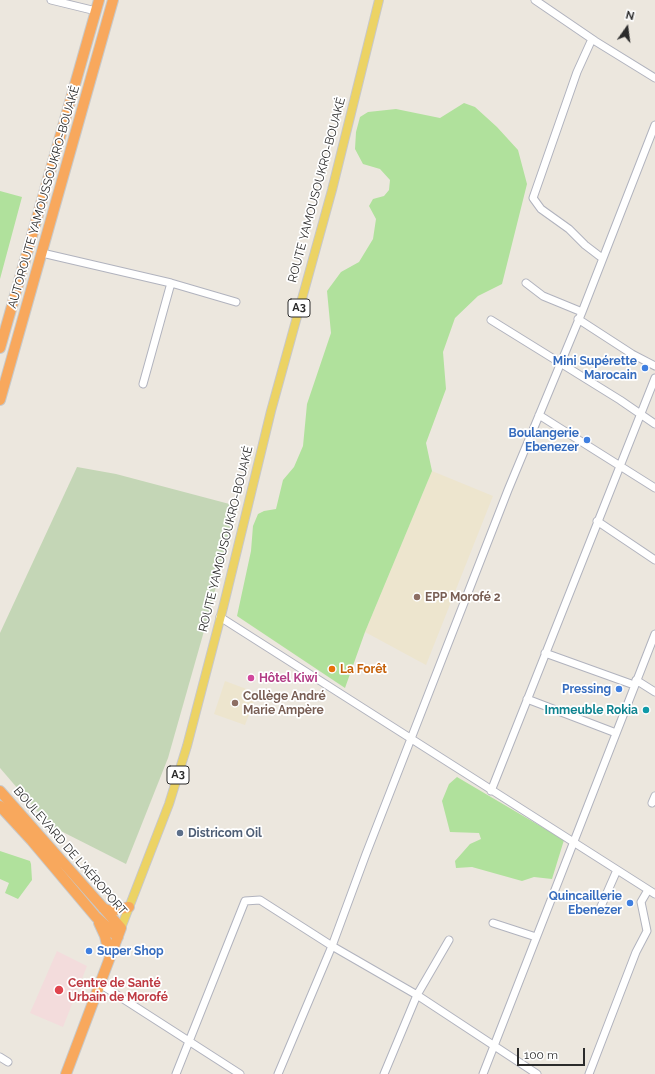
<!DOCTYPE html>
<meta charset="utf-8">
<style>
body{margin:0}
#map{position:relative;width:655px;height:1074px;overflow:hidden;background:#ece7de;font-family:Raleway,sans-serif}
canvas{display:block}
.north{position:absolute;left:607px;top:8px;width:40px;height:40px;-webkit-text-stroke:3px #fff;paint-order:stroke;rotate:14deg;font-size:11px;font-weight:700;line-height:16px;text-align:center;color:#2b2b2b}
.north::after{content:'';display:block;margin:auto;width:14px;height:18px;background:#2b2b2b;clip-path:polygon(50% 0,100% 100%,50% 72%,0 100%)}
.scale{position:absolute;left:517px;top:1048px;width:68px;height:18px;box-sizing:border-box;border:2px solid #2b2b2b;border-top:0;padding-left:5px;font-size:12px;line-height:14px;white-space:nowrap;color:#2b2b2b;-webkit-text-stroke:3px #fff;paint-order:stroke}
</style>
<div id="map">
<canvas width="655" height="1074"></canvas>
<div class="north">N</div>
<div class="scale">100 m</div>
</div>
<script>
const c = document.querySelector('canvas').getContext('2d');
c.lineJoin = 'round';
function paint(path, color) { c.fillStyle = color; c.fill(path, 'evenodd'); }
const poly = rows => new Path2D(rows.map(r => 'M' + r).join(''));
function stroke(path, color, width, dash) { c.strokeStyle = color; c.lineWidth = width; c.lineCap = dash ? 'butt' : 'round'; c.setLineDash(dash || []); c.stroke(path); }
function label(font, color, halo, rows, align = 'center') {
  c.font = font + ' Raleway,sans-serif'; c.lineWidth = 3.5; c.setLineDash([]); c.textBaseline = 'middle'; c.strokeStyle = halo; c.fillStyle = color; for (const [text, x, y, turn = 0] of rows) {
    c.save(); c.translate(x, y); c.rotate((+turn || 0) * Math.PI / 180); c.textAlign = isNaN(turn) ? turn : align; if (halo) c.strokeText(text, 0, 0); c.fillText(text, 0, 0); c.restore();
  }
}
const education = poly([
 [432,471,493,496,426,665,365,632],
 [225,681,257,693,245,725,214,714]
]);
const medical = poly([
 [57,951,87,966,63,1027,30,1013]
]);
const green = poly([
 [464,103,475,107,497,127,518,150,527,184,502,284,478,296,455,318,443,352,446,389,426,443,432,471,365,632,345,688,237,616,251,551,253,526,258,514,264,511,276,509,283,480,294,467,303,446,307,404,331,333,327,291,341,272,359,262,373,239,376,219,369,206,373,199,384,196,389,190,390,180,380,169,363,164,355,149,356,132,360,117,368,112,396,109,440,118],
 [0,191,22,197,0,279],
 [457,777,564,840,552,879,534,877,522,881,472,867,456,868,455,861,470,844,481,839,479,833,450,832,442,801,449,784],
 [0,851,30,861,31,864,32,880,18,899,5,893,9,883,0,879]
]);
const cemetery = poly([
 [77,467,116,474,237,506,208,617,168,758,126,864,49,825,0,768,0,633]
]);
const minor = poly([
 [51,0,96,11],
 [535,0,595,41,655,78],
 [592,39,577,72,533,198,541,209,569,229,585,245,602,258],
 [42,253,171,283,236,302],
 [526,283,543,296,582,312],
 [578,319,632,354,655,366],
 [491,320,620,400,655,424],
 [143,384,171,283],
 [539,415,655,488],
 [597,521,655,560],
 [220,617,655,894],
 [545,653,634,685],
 [636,680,655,692],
 [527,699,616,733],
 [491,791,655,378],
 [652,803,655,796],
 [599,911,617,870],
 [493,923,536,937],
 [100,984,240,1074],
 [0,1057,8,1062],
 [176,1074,245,901,260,900,332,946,417,995,537,1074],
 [278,1074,332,946,366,854,508,490,582,312,655,125],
 [384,1074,417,995,449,940],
 [483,1074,655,634],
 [589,1074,636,952,647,931,641,902,648,890]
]);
const major = poly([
 [121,928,169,804,187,746,223,608,271,411,332,190,379,0]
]);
const highway = poly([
 [0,348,99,0],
 [0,400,113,0],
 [0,791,121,928,66,1074],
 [0,806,32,841,96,917,118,937],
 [103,908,110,911,129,907],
 [99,923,105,936,110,957]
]);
const markers = [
 [645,368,4,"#3f7fe0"],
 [587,440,4,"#3f7fe0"],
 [417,597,4,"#8d6e63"],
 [332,669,4,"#e8710a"],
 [251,678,4,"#d1479c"],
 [619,689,4,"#3f7fe0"],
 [235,703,4,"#8d6e63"],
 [646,710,4,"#0f9aa8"],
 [180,833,4,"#5c6f8a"],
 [630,903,4,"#3f7fe0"],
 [89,951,4,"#3f7fe0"],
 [59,990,5,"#e0444e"]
];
const shields = [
 [299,308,22],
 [178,775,22]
];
const shieldNames = [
 ["A3",299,308],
 ["A3",178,775]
];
const streetNames = [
 ["ROUTE YAMOUSOUKRO-BOUAKÉ",317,190,-75],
 ["AUTOROUTE YAMOUSSOUKRO-BOUAKÉ",44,197,-74],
 ["ROUTE YAMOUSOUKRO-BOUAKÉ",226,539,-76],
 ["BOULEVARD DE L'AÉROPORT",70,851,49]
];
const shopNames = [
 ["Mini Supérette",637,361],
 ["Marocain",637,375],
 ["Boulangerie",579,433],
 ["Ebenezer",579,447],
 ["Pressing",611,689],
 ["Quincaillerie",622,896],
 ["Ebenezer",622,910],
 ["Super Shop",97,951,"left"]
];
const educationNames = [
 ["EPP Morofé 2",425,597],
 ["Collège André",243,696],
 ["Marie Ampère",243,710]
];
const foodNames = [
 ["La Forêt",340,669]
];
const hotelNames = [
 ["Hôtel Kiwi",259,678]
];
const cultureNames = [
 ["Immeuble Rokia",638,710]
];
const serviceNames = [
 ["Districom Oil",188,833]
];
const healthNames = [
 ["Centre de Santé",68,983],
 ["Urbain de Morofé",68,997]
];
paint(education, '#ede5ce');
paint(medical, '#f3dcdc');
paint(green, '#b0e19c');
paint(cemetery, '#c4d6b6');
stroke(minor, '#b1b3be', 9);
stroke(major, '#c8c8c8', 10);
stroke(highway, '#c8c8c8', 12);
stroke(minor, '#fff', 7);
stroke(major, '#ecd364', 8);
stroke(highway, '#f8a85d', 10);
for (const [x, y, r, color] of markers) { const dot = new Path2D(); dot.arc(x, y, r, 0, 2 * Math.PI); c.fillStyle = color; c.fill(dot); stroke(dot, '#fff', 1.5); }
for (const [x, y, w] of shields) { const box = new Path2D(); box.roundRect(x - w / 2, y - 9, w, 18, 3); c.fillStyle = '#fff'; c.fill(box); stroke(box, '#2b2b2b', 1); }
label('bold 11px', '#2b2b2b', null, shieldNames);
label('12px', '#2b2b2b', '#fff', streetNames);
label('bold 12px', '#366cbe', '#fff', shopNames, 'right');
label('bold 12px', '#785e54', '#fff', educationNames, 'left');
label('bold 12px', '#c56008', '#fff', foodNames, 'left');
label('bold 12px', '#b23c85', '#fff', hotelNames, 'left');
label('bold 12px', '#0d838f', '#fff', cultureNames, 'right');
label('bold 12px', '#4e5e75', '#fff', serviceNames, 'left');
label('bold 12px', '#be3a42', '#fff', healthNames, 'left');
</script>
